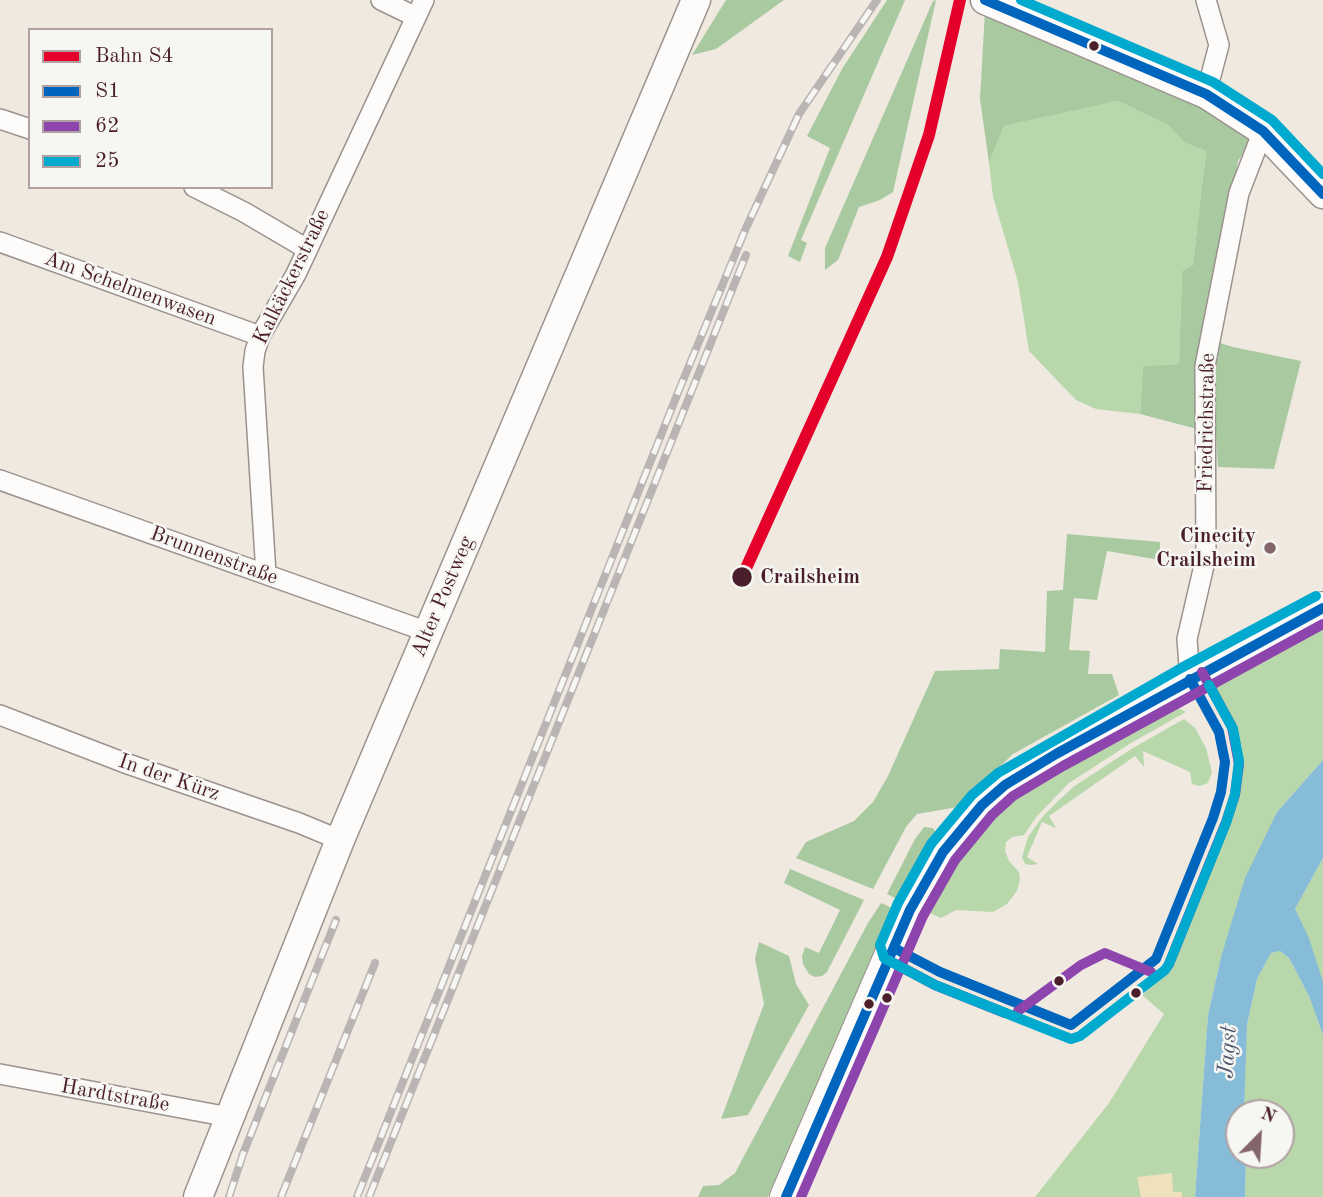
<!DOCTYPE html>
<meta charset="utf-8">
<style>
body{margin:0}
#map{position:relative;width:1323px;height:1197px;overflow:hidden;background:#efe9e0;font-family:"Old Standard TT",serif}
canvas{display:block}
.legend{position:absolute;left:28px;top:28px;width:245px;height:161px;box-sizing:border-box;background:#f6f6f2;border:2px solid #b1a0a2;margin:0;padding:9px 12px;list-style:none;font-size:21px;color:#4a1f2b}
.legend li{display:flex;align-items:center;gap:14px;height:35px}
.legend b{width:35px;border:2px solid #b1a0a2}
.north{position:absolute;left:1225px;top:1099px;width:70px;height:70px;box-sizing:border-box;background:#f6f6f2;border:2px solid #b1a0a2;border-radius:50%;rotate:24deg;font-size:19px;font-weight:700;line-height:28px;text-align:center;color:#4a1f2b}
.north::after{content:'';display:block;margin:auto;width:24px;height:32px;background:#84666a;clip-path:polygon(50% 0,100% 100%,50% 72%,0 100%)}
</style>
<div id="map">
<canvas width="1323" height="1197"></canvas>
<ul class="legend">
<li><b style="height:9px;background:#e4002b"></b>Bahn S4</li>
<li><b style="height:9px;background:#0065bd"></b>S1</li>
<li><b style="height:9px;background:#8e44ad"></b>62</li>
<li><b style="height:9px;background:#00a9ce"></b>25</li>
</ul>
<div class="north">N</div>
</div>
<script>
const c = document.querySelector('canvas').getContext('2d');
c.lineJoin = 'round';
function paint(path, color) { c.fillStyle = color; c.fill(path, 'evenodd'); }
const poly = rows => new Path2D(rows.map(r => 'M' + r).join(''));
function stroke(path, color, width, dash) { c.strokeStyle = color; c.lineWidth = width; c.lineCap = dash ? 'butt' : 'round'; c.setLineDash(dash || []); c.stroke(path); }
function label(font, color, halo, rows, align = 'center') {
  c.font = font + ' "Old Standard TT",serif'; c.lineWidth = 5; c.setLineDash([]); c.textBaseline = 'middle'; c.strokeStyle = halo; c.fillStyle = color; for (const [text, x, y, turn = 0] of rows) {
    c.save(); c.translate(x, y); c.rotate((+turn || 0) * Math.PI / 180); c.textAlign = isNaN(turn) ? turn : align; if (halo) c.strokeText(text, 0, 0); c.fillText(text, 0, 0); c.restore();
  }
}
const green = poly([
 [1118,101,1168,125,1185,143,1206,151,1193,265,1182,271,1179,364,1143,366,1140,414,1096,409,1076,400,1029,351,1018,282,993,197,989,163,1004,126],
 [1323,628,1323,760,1277,812,1221,957,1208,1015,1195,1197,1035,1197,1109,1103,1164,1014,1142,995,1161,979,1174,960,1225,827,1242,746,1214,687],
 [1175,707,1186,712,1131,743,1069,783,1037,816,1024,835,1012,837,1006,842,1005,851,1009,861,1019,872,1020,879,1017,891,1007,904,993,912,956,910,941,918,926,911,966,843,1016,794],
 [1184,719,1195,728,1206,748,1212,772,1208,783,1200,786,1192,784,1190,772,1143,751,1144,767,1135,756,1049,816,1056,828,1042,822,1027,857,1038,864,1030,865,1025,864,1022,857,1028,837,1043,816,1057,802,1073,787,1133,748],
 [1323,858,1323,982,1295,909],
 [1280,951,1289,958,1309,996,1323,1035,1323,1197,1245,1197,1246,1155,1281,1155,1281,1113,1244,1113,1243,1099,1247,1025,1257,979,1271,953]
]);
const forest = poly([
 [726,0,784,0,716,49,692,55],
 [887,0,905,0,801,240,807,243,800,262,788,256,830,148,807,136,842,69],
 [936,0,893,192,880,200,859,207,838,260,825,270,825,248,933,1],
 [985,11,1175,88,1252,139,1238,161,1204,338,1233,347,1301,361,1274,469,1218,467,1216,434,1140,414,1143,366,1179,364,1182,271,1193,265,1206,151,1185,143,1168,125,1118,101,1004,126,989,163,980,99],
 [1067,534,1160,542,1160,560,1107,551,1097,600,1074,598,1069,650,1090,651,1088,674,1112,674,1119,695,1013,754,958,807,917,814,906,827,873,889,796,858,806,842,854,821,873,802,888,776,935,671,999,669,1000,649,1045,652,1047,591,1063,590],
 [924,827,933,828,937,835,935,839,927,848,897,899,887,894,915,839],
 [790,869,864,900,827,972,822,976,815,977,809,974,803,964,802,956,805,947,819,953,840,910,784,883],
 [881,903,892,908,856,999,768,1197,698,1197,703,1186,719,1185,735,1173,868,923],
 [759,942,789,956,796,984,809,1005,748,1115,721,1119,764,1004,755,959]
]);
const sand = poly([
 [1172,1173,1173,1192,1182,1192,1182,1197,1141,1197,1137,1177]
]);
const water = poly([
 [1323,760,1323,858,1295,909,1309,938,1323,982,1323,1035,1309,996,1289,958,1280,951,1271,953,1257,979,1247,1025,1244,1113,1239,1113,1239,1155,1246,1155,1245,1197,1195,1197,1208,1015,1221,957,1245,878,1277,812]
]);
const street = poly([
 [381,0,416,17],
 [1206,0,1219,45,1206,94],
 [0,119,30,129],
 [194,187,244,212,307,249],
 [0,242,260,336],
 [0,480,428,632],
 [266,574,253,367,255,351,260,336,296,274,424,0],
 [1190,679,1187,639,1206,557,1205,366,1239,193,1263,131],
 [0,715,125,763,299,823,340,840],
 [0,1074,229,1117]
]);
const secondary = poly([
 [985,0,1206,94,1263,131,1323,194],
 [198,1197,340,840,696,0]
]);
const primary = poly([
 [786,1197,910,910,943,852,982,805,1005,785,1056,754,1323,608]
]);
const rail = poly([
 [229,1197,243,1154,336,920],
 [281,1197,375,963],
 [357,1197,679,390,746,228,799,114,877,0],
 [369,1197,746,255]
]);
const bus1 = poly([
 [985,0,1206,94,1263,131,1323,194],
 [894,948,940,972,1071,1025,1156,959,1213,818,1221,792,1225,762,1219,732,1190,679],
 [786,1197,910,910,943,852,982,805,1005,785,1056,754,1323,608]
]);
const bus2 = poly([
 [888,960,935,985,1005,1013],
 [1169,964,1226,822,1235,795,1239,764,1232,727,1202,672],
 [1018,1011,1081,965,1105,953,1151,972],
 [801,1197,923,916,955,860,992,815,1013,796,1063,766,1323,624]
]);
const bus3 = poly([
 [1021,0,1213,82,1272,120,1323,174],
 [1183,667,998,773,972,795,931,844,898,903,880,945,884,958,935,985,1071,1039,1080,1036,1165,970,1169,964,1226,823,1235,794,1239,761,1233,729,1209,685],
 [1183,667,1316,596]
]);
const rail1 = poly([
 [742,577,887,257,929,135,960,0]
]);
const markers = [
 [1094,46,6,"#4a1f2b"],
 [1270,548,7,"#84666a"],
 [742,577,11,"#4a1f2b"],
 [1059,981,6,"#4a1f2b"],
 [1136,993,6,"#4a1f2b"],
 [887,998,6,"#4a1f2b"],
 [869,1004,6,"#4a1f2b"]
];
const streetNames = [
 ["Kalkäckerstraße",292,277,-64],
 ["Am Schelmenwasen",130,289,20],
 ["Friedrichstraße",1207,423,-89],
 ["Brunnenstraße",214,556,20],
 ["Alter Postweg",443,597,-67],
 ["In der Kürz",169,778,19],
 ["Hardtstraße",115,1096,10]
];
const poiNames = [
 ["Cinecity",1256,536],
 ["Crailsheim",1256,560]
];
const stopNames = [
 ["Crailsheim",760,577]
];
const waterNames = [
 ["Jagst",1228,1052,-86]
];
paint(green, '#b8d8ab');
paint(forest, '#a9c9a1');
paint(sand, '#eee1bc');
paint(water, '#87bcd8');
stroke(street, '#9b928f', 22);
stroke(secondary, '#9b928f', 31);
stroke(primary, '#9b928f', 34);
stroke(street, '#fdfcfa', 19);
stroke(secondary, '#fdfcfa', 28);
stroke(primary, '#fdfcfa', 32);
stroke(rail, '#bab4b5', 8);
stroke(rail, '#f6f6f2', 5, [16]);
stroke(bus1, '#0065bd', 10);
stroke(bus2, '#8e44ad', 10);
stroke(bus3, '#00a9ce', 10);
stroke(rail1, '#e4002b', 12);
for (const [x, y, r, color] of markers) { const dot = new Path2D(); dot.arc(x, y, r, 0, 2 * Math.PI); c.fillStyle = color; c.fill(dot); stroke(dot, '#f6f6f2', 2.5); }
label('21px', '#4a1f2b', '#f6f6f2', streetNames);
label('bold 21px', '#4a1f2b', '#f6f6f2', poiNames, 'right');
label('bold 21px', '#4a1f2b', '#f6f6f2', stopNames, 'left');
label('italic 23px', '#50566f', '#f6f6f2', waterNames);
</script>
